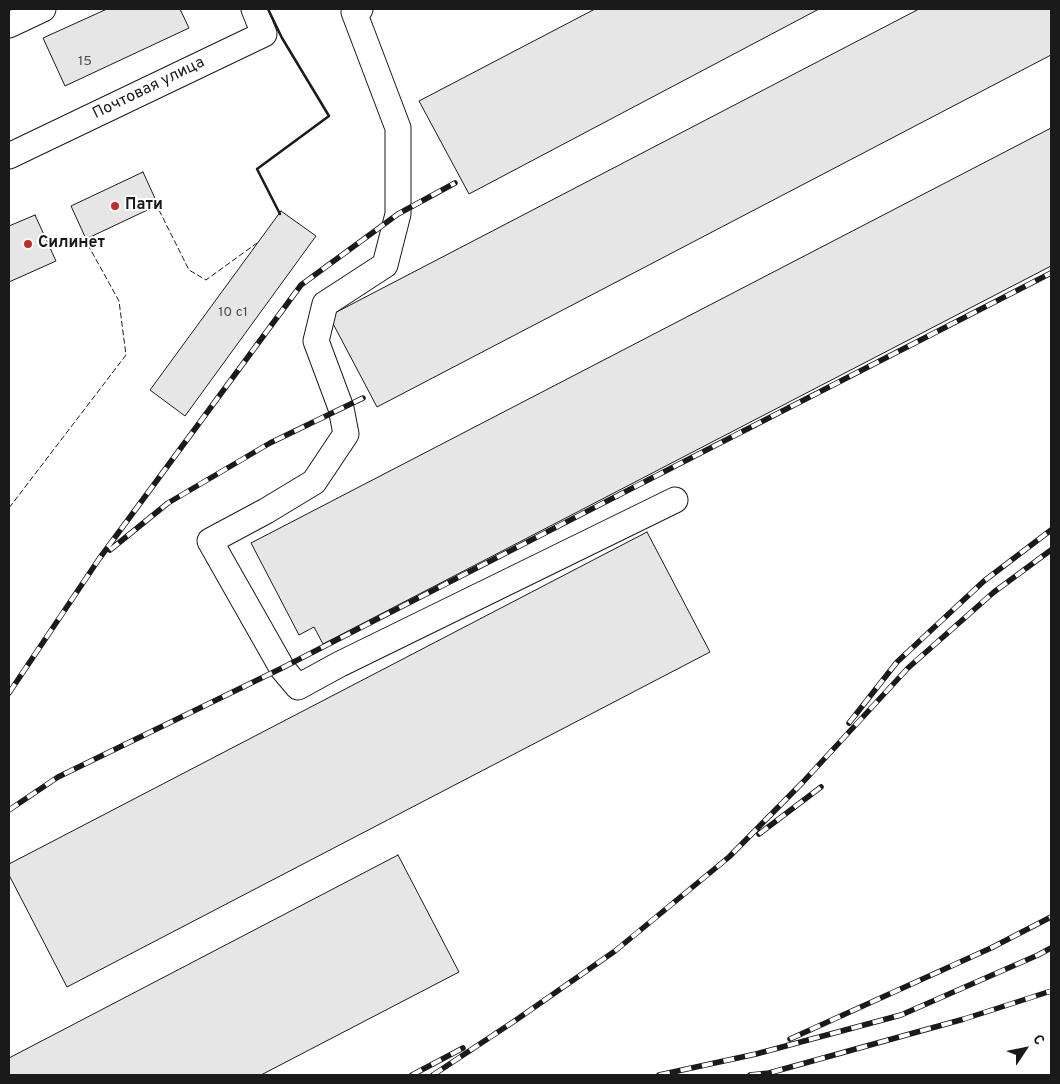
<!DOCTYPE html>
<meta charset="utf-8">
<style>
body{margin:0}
#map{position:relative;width:1060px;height:1084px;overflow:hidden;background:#fff;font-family:Overpass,sans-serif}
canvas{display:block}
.frame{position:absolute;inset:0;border:10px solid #1a1a1a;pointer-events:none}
.north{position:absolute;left:1000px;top:1024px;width:50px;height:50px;-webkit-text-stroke:4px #fff;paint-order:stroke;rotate:56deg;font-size:14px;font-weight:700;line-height:20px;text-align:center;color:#1a1a1a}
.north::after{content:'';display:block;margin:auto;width:18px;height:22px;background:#1a1a1a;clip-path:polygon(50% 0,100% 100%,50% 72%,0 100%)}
</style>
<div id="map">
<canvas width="1060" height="1084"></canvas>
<div class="frame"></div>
<div class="north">С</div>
</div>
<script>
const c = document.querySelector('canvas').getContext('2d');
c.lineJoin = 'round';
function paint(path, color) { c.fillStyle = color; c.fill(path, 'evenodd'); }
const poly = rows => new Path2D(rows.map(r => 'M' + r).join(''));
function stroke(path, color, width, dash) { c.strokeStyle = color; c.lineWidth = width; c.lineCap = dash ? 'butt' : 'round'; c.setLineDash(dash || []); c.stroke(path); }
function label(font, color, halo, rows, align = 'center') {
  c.font = font + ' Overpass,sans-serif'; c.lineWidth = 4; c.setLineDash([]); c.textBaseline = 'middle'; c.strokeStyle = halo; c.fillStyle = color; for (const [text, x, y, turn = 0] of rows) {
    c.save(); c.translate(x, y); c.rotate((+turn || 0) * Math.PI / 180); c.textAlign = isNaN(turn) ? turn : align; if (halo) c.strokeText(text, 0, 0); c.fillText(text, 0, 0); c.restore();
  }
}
const building = poly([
 [107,9,180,9,189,28,65,86,43,38,107,9],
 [595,9,819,9,469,194,419,101,595,9],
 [919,9,1051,9,1051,55,377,407,329,316,919,9],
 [1051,128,1051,266,323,644,314,627,299,635,251,543,1051,128],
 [143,172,158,205,86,239,71,206,143,172],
 [281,211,316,236,185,416,150,390,281,211],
 [35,215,56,261,9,282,9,226,35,215],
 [647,532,710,652,67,987,9,875,9,864,647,532],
 [398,855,459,972,261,1075,9,1075,9,1058,398,855]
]);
const minor = poly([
 [360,9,354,12,398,128,398,214,385,265,325,304,316,341,341,408,346,434,314,482,266,511,210,541,282,668,298,687,340,664,675,500],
 [9,25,43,9],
 [9,156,264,34,254,9]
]);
const rail = poly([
 [110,550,168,503,270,443,363,398],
 [9,693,99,559,301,285,398,214,455,183],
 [849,723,897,662,984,581,1051,530],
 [9,810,58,777,282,668,1051,273],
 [759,834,821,787],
 [790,1039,991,948,1051,917],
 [412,1075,463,1048],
 [433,1075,516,1020,615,951,729,857,803,782,908,668,994,592,1051,550],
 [659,1075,756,1054,901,1015,1038,955,1051,948],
 [750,1075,769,1073,964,1019,1051,991]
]);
const fence = poly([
 [159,210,189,270,206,280,257,243],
 [9,508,126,355,119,301,88,245]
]);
const wall = poly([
 [268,9,282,38,329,116,257,169,280,214]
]);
const markers = [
 [115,206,5,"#c62828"],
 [28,244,5,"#c62828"]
];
const numberNames = [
 ["15",85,62],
 ["10 с1",233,313]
];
const streetNames = [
 ["Почтовая улица",149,89,-26]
];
const poiNames = [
 ["Пати",125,206],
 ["Силинет",38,244]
];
paint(building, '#e6e6e6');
stroke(building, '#1a1a1a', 1);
stroke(minor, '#1a1a1a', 27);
stroke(minor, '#fff', 25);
stroke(rail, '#1a1a1a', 5.5);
stroke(rail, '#fff', 4, [11]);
stroke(fence, '#1a1a1a', 1, [6, 2.5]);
stroke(wall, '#1a1a1a', 2.5);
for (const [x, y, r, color] of markers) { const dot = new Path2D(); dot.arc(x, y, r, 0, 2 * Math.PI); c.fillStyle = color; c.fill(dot); stroke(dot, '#fff', 2); }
label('14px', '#4d4d4d', null, numberNames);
label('16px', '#1a1a1a', '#fff', streetNames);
label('bold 16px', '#1a1a1a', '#fff', poiNames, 'left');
</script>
